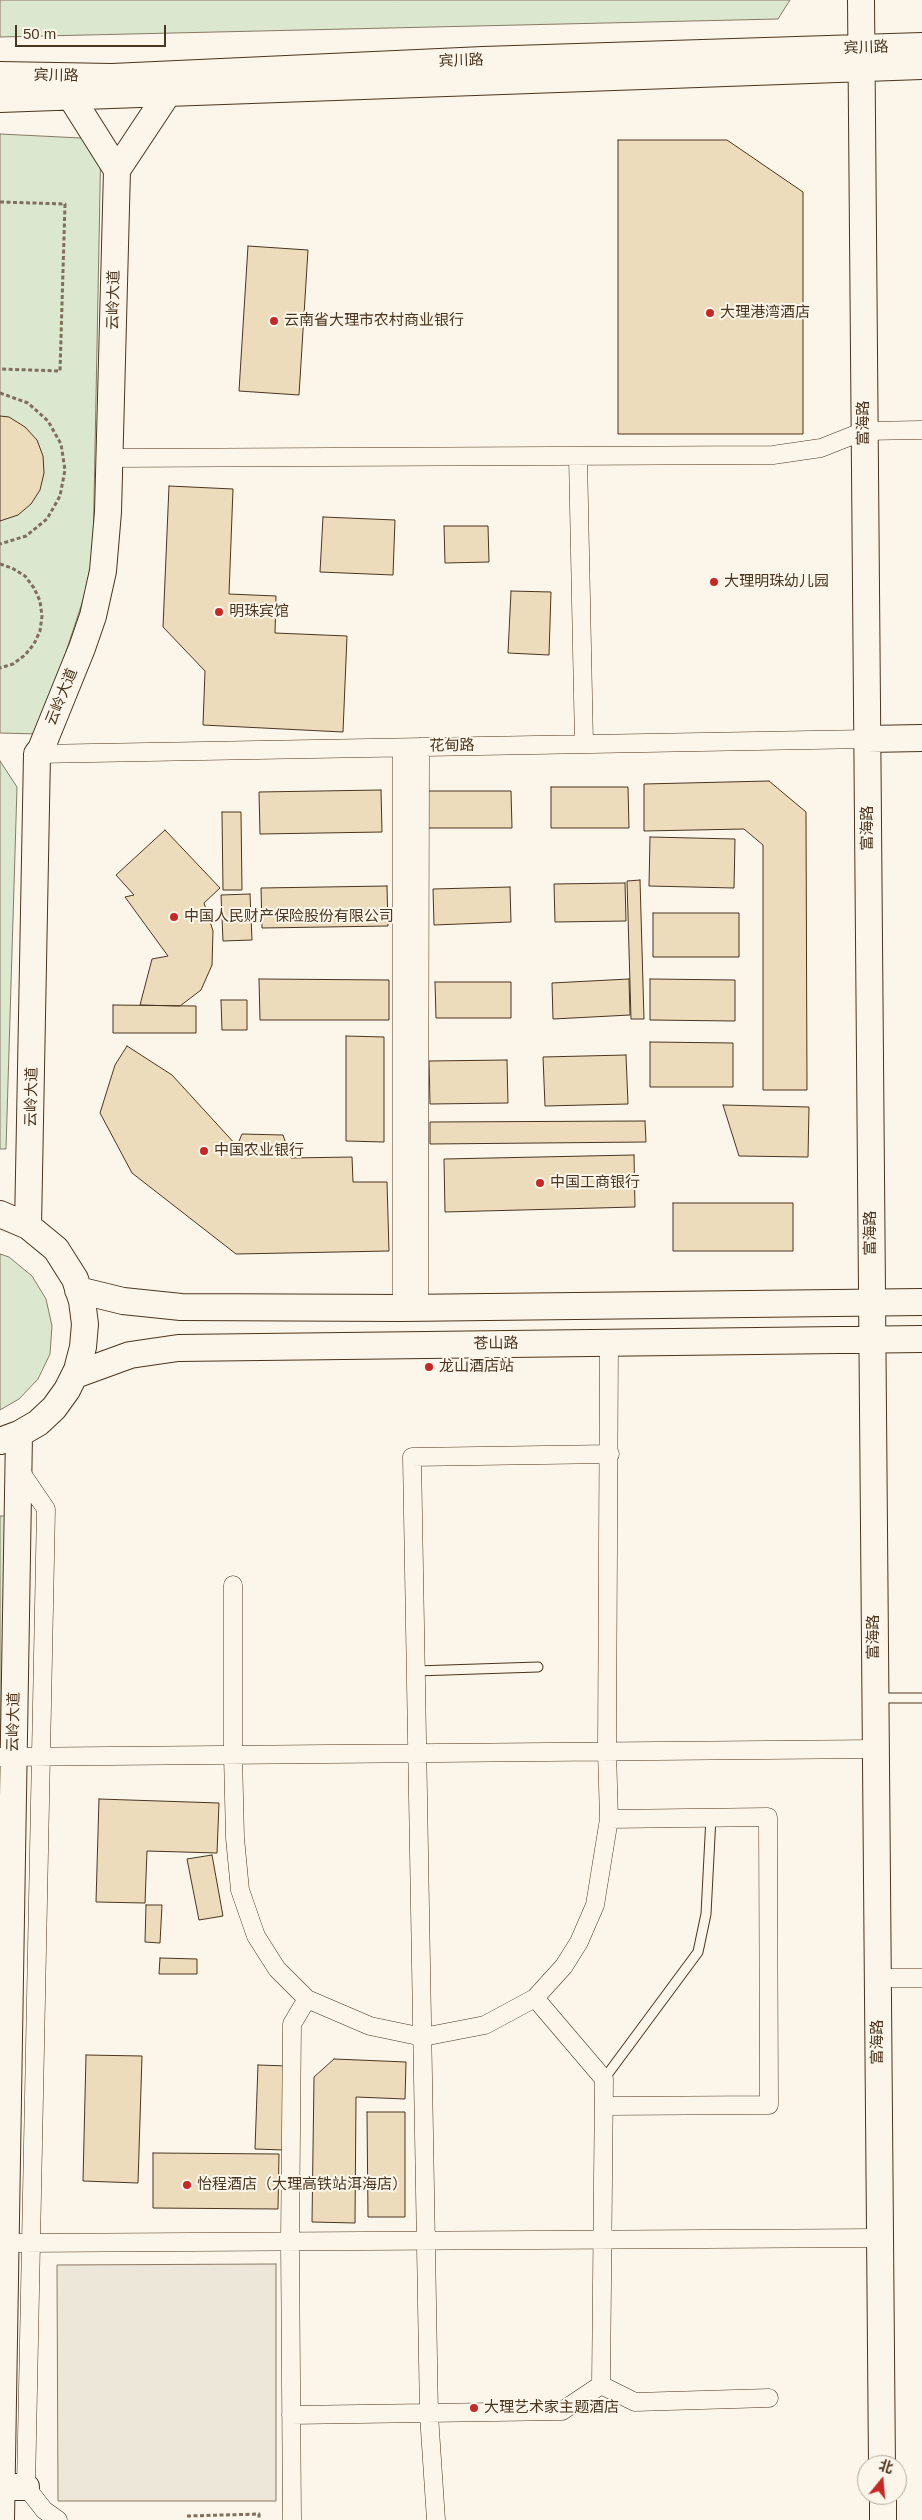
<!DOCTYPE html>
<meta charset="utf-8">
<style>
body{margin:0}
#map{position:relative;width:922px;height:2520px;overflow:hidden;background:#fbf6e9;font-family:Helvetica,"Noto Sans SC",sans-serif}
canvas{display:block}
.north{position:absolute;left:857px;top:2455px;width:50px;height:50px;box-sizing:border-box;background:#fbf6e9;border:1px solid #b4a999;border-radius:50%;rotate:17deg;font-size:14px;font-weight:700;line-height:20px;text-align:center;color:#4a3520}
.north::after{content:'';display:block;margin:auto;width:18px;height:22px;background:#c62828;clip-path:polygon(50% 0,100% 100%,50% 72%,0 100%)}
.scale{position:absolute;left:15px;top:25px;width:151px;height:22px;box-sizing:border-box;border:2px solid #4a3520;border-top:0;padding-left:6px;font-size:15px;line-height:18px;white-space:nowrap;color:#4a3520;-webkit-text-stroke:4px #fbf6e9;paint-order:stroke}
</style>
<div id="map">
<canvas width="922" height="2520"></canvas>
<div class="north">北</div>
<div class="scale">50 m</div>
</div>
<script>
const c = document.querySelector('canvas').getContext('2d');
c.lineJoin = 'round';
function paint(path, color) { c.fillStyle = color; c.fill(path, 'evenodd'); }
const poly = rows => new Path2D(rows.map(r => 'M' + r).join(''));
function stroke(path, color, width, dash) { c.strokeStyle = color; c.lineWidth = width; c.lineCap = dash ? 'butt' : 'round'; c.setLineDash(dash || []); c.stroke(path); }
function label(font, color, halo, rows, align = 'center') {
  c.font = font + ' Helvetica,"Noto Sans SC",sans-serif'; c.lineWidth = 4; c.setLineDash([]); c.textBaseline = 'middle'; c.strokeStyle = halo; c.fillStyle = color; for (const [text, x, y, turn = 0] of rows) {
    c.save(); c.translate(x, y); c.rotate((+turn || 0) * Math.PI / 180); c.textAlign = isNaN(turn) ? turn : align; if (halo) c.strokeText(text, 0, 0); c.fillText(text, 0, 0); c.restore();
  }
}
const green = poly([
 [0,0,790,0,778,19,0,37,0,0],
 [0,134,101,139,93,553,86,591,39,734,0,733,0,134],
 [0,761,17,787,6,1149,0,1149,0,761],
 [0,1254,9,1257,32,1276,46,1299,52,1326,50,1354,38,1379,19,1399,0,1410,0,1254],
 [0,1516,8,1516,3,1731,0,1731,0,1516]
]);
const parking = poly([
 [276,2264,276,2501,58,2501,57,2265,276,2264]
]);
const building = poly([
 [618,140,727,140,803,192,803,434,618,434,618,140],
 [248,246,308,250,299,395,239,391,248,246],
 [0,416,9,417,25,427,37,440,43,456,44,473,40,490,31,504,18,515,0,521,0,416],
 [169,486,233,489,229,594,276,596,275,633,347,636,343,732,203,725,205,671,163,627,169,486],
 [323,517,395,520,393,575,320,572,323,517],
 [444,526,488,526,489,562,445,563,444,526],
 [511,591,551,592,549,655,508,653,511,591],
 [769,781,806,812,807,1090,763,1090,763,845,744,829,644,831,644,784,769,781],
 [551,787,628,787,629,828,551,828,551,787],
 [381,790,382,832,260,834,259,792,381,790],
 [428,791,511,791,512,828,428,828,428,791],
 [222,812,241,812,242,890,223,890,222,812],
 [165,830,220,888,204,903,213,931,212,965,201,990,180,1006,140,1005,152,959,168,956,125,897,134,895,116,875,165,830],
 [650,837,735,839,734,888,649,886,650,837],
 [640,880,644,1019,631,1019,627,881,640,880],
 [625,883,626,921,555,922,554,884,625,883],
 [387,886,388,926,262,928,261,888,387,886],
 [510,887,511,922,434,925,433,889,510,887],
 [250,894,252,940,223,941,221,895,250,894],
 [653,913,739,913,739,957,653,957,653,913],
 [259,979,389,980,389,1020,260,1020,259,979],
 [629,979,630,1015,553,1019,552,983,629,979],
 [650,979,735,980,735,1021,650,1020,650,979],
 [435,982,511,982,511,1018,436,1018,435,982],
 [221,1000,247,1000,247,1030,222,1030,221,1000],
 [113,1005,196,1006,196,1033,113,1033,113,1005],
 [346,1036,384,1037,384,1142,346,1141,346,1036],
 [650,1042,733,1043,733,1087,650,1087,650,1042],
 [127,1046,172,1075,237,1146,242,1134,283,1135,291,1158,352,1157,353,1182,387,1182,389,1251,236,1254,132,1173,100,1113,115,1065,127,1046],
 [626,1055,628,1104,545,1106,543,1057,626,1055],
 [507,1060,508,1103,430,1104,429,1061,507,1060],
 [723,1105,809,1107,808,1157,739,1156,723,1105],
 [645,1121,646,1142,430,1144,430,1122,645,1121],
 [634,1155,635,1207,445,1212,444,1159,634,1155],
 [673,1203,793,1203,793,1251,673,1251,673,1203],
 [99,1799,219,1803,217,1853,147,1851,145,1903,96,1902,99,1799],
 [212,1855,223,1916,199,1920,187,1859,212,1855],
 [146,1905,162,1905,160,1943,145,1942,146,1905],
 [160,1958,197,1959,197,1974,159,1974,160,1958],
 [86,2055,142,2056,138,2183,83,2181,86,2055],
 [334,2059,406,2062,405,2099,356,2097,355,2223,312,2222,314,2077,334,2059],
 [258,2065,288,2066,284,2150,255,2149,258,2065],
 [367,2112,405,2112,405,2217,368,2217,367,2112],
 [153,2153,279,2154,278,2209,153,2208,153,2153]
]);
const path = poly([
 [0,202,65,204,60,371,0,369],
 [0,393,28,403,48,421,61,444,65,470,60,496,47,519,26,536,0,544],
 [0,564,12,568,25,576,34,588,40,601,42,616,40,631,34,644,25,655,13,664,0,668],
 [187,2516,259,2514,259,2520]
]);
const lane = poly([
 [416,1671,538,1667],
 [877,1698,922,1698],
 [604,2079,698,1952,706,1914,711,1817]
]);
const street = poly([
 [578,457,584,744],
 [110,458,773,455,821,448,864,431,922,430],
 [37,754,867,739],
 [419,1307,420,747],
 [402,1308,402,748],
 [18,1468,46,1509,26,2487,44,2510,58,2520],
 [233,1585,233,1755,235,1838,240,1890,256,1936,277,1969,307,1999,370,2026,423,2037,485,2025,535,1998,564,1966,579,1942,595,1905,609,1819,607,1751,609,1343],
 [0,1757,875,1749],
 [877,1978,922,1978],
 [535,1998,604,2079,601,2385],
 [604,2106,769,2105,768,1817,609,1819],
 [20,2243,879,2238],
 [601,2385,635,2402,769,2398],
 [291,2415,562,2411,601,2385],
 [292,2520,290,2241,292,2024,307,1999],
 [436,2520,429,2415,412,1457,610,1454]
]);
const secondary = poly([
 [861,0,882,2465],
 [0,75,112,77,483,60,922,46],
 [71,97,117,170],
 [0,99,922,66],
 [117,170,168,93],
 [867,739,922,738],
 [0,1214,28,1226,56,1249,75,1279,82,1301,85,1324,83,1347,77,1370,67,1390,54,1408,38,1423,19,1434,0,1441],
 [28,1226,37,754,41,749,82,648,93,616,103,571,108,512,117,170],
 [78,1290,123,1301,181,1307,402,1308,922,1302],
 [75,1375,130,1355,178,1348,922,1339],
 [0,2487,26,2487],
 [883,2495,883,2520],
 [1,2520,19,1434]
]);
const markers = [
 [710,313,5,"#c62828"],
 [274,321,5,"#c62828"],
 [714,582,5,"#c62828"],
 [219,612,5,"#c62828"],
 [174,917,5,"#c62828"],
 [204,1151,5,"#c62828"],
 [540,1183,5,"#c62828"],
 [429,1367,5,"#c62828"],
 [187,2185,5,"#c62828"],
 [474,2408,5,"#c62828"]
];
const streetNames = [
 ["宾川路",866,48,-2],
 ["宾川路",461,61,-2],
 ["宾川路",56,76,1],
 ["云岭大道",114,300,-89],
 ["富海路",864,423,-90],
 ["云岭大道",62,697,-68],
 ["花甸路",452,746,-1],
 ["富海路",868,828,-90],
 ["云岭大道",32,1097,-89],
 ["富海路",871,1233,-90],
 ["苍山路",496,1344,-1],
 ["富海路",874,1637,-90],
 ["云岭大道",14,1722,-89],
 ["富海路",878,2042,-90]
];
const poiNames = [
 ["大理港湾酒店",720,313],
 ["云南省大理市农村商业银行",284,321],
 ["大理明珠幼儿园",724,582],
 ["明珠宾馆",229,612],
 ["中国人民财产保险股份有限公司",184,917],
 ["中国农业银行",214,1151],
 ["中国工商银行",550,1183],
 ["龙山酒店站",439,1367],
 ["怡程酒店（大理高铁站洱海店）",197,2185],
 ["大理艺术家主题酒店",484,2408]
];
paint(green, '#dce7d0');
stroke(green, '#887966', 1);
paint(parking, '#ede7d9');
stroke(parking, '#887966', 1);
paint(building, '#ecdcbc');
stroke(building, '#4a3520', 1);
stroke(lane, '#4a3520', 11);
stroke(street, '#4a3520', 19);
stroke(secondary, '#4a3520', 28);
stroke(path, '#7f6f5c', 3, [4, 2.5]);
stroke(lane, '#fbf6e9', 9);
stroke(street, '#fbf6e9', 18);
stroke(secondary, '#fbf6e9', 26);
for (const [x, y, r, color] of markers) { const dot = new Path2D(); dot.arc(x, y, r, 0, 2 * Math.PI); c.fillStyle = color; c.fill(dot); stroke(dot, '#fbf6e9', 2); }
label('15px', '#4a3520', '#fbf6e9', streetNames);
label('15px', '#4a3520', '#fbf6e9', poiNames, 'left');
</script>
